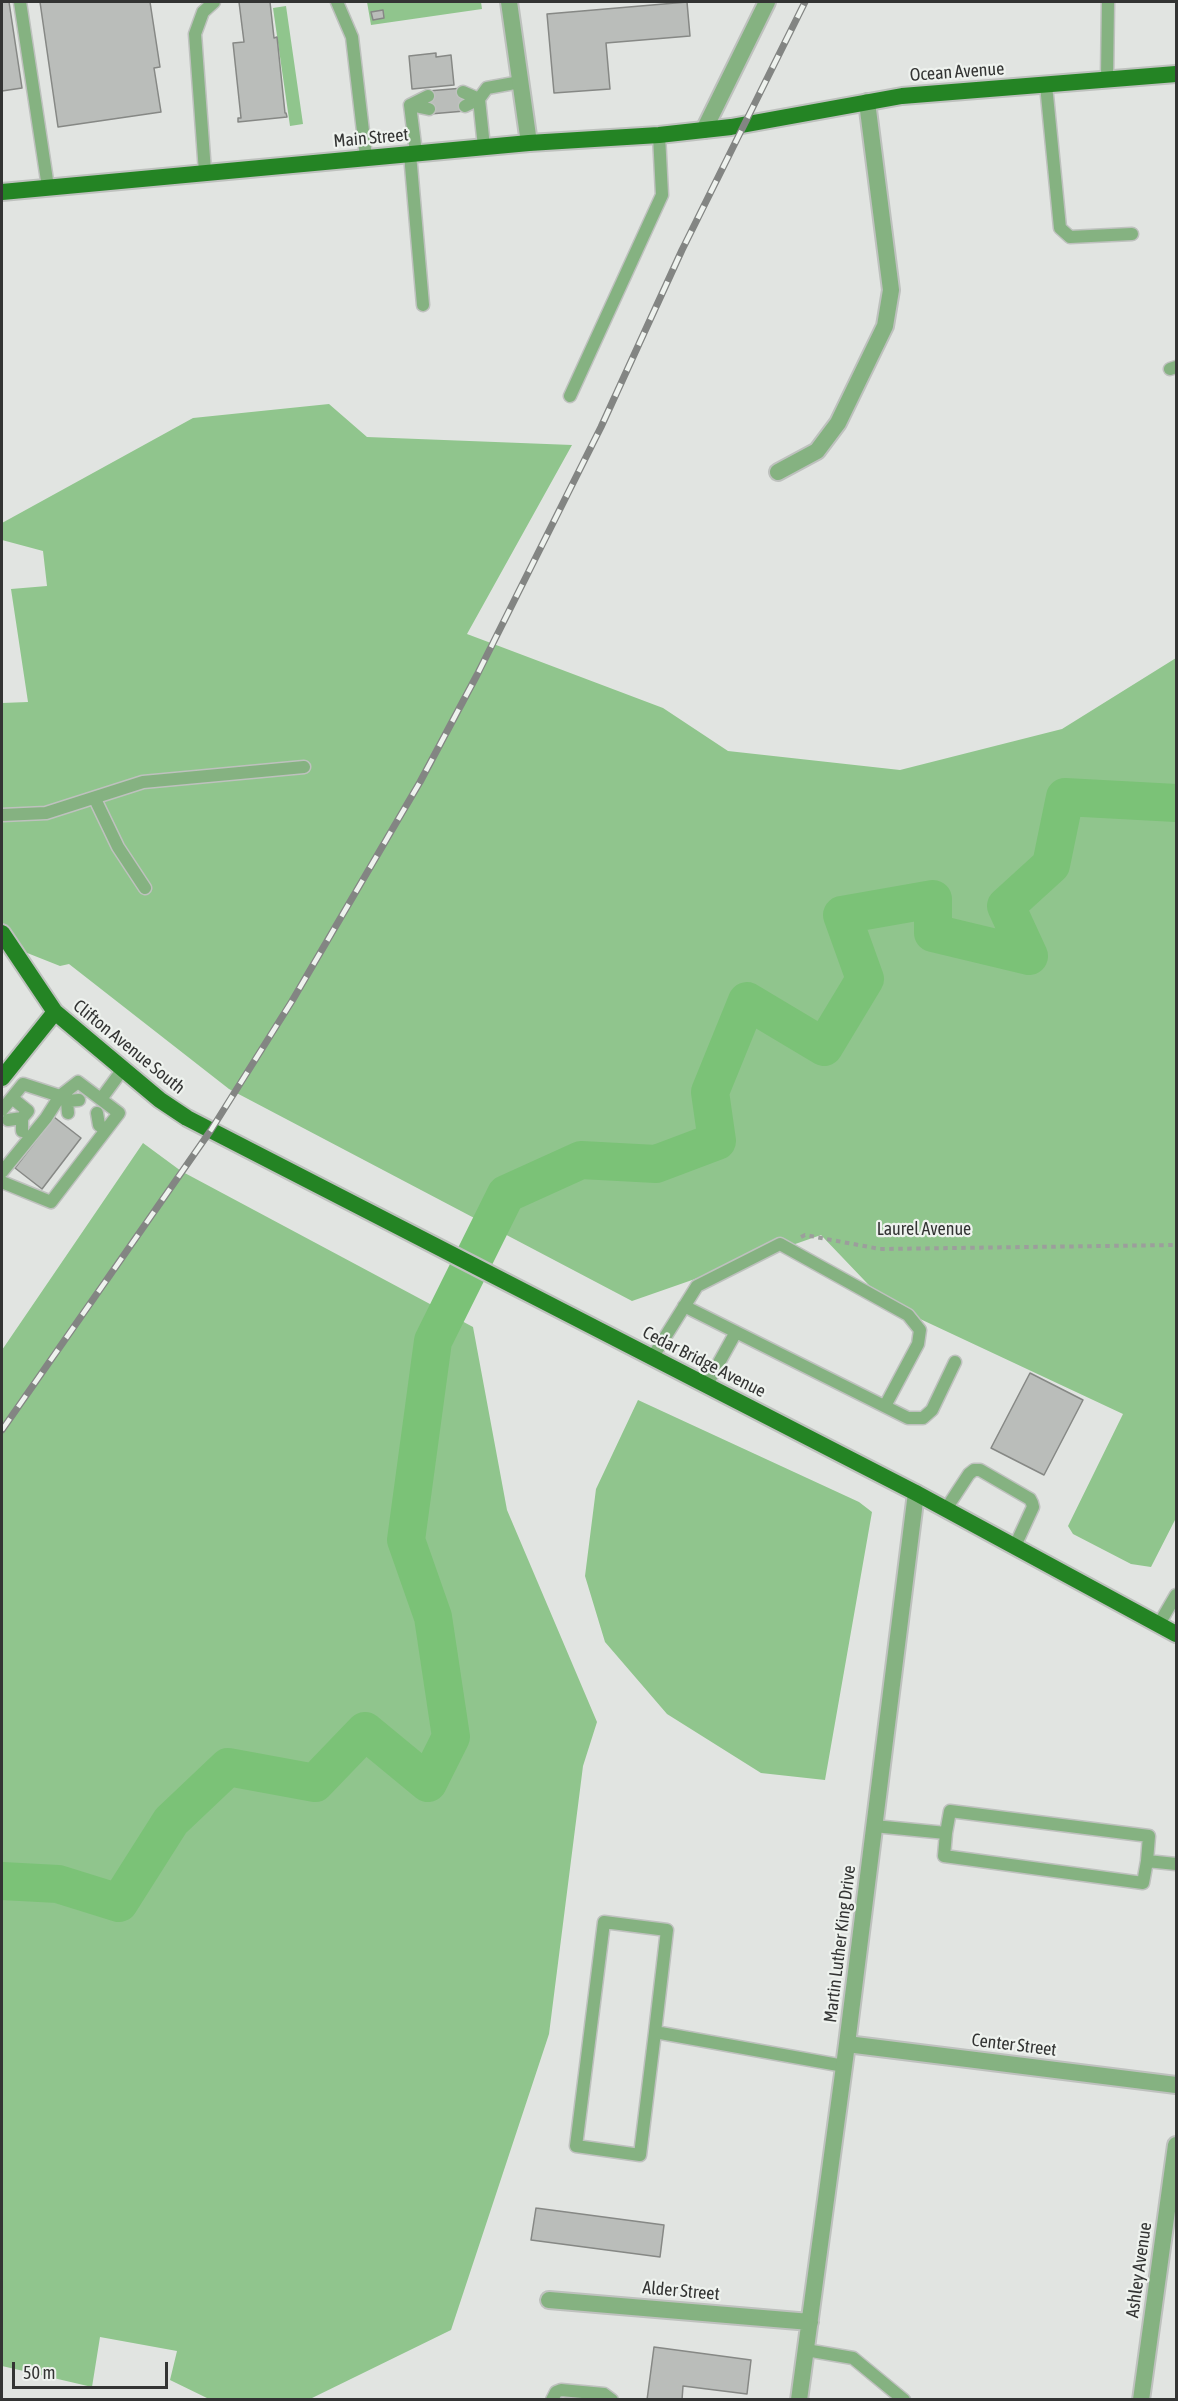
<!DOCTYPE html>
<style>
body{margin:0}
#map{position:relative;width:1178px;height:2401px;overflow:hidden;background:#e1e4e1;font-family:"Asap Condensed",sans-serif}
canvas{display:block}
.frame{position:absolute;inset:0;border:3px solid #333433;pointer-events:none}
.scale{position:absolute;left:12px;top:2362px;width:156px;height:27px;box-sizing:border-box;border:3px solid #333433;border-top:0;padding-left:8px;font-size:18px;line-height:21px;white-space:nowrap;color:#333433;-webkit-text-stroke:4px #eef2ee;paint-order:stroke}
</style>
<div id="map">
<canvas width="1178" height="2401"></canvas>
<div class="frame"></div>
<div class="scale">50 m</div>
</div>
<script>
const c = document.querySelector('canvas').getContext('2d');
c.lineJoin = 'round';
function paint(path, color) { c.fillStyle = color; c.fill(path, 'evenodd'); }
const poly = rows => new Path2D(rows.map(r => 'M' + r).join(''));
function stroke(path, color, width, dash) { c.strokeStyle = color; c.lineWidth = width; c.lineCap = dash ? 'butt' : 'round'; c.setLineDash(dash || []); c.stroke(path); }
function label(font, color, halo, rows, align = 'center') {
  c.font = font + ' "Asap Condensed",sans-serif'; c.lineWidth = 4.5; c.setLineDash([]); c.textBaseline = 'middle'; c.strokeStyle = halo; c.fillStyle = color; for (const [text, x, y, turn = 0] of rows) {
    c.save(); c.translate(x, y); c.rotate((+turn || 0) * Math.PI / 180); c.textAlign = isNaN(turn) ? turn : align; if (halo) c.strokeText(text, 0, 0); c.fillText(text, 0, 0); c.restore();
  }
}
const green = poly([
 [367,2,481,2,482,9,371,25],
 [286,6,303,124,290,126,273,8],
 [329,404,367,437,572,445,467,634,663,708,728,751,900,770,1062,729,1176,658,1176,1518,1151,1567,1131,1564,1073,1534,1068,1526,1123,1414,886,1303,821,1235,632,1301,229,1089,69,964,60,966,2,943,2,703,28,702,11,589,47,586,43,551,2,540,2,523,193,418],
 [143,1143,181,1171,473,1327,507,1510,597,1722,583,1766,549,2034,451,2330,310,2399,209,2399,170,2380,177,2351,100,2337,92,2387,2,2366,2,1350],
 [638,1400,859,1502,872,1512,825,1780,761,1773,667,1714,605,1642,585,1576,596,1489]
]);
const river = poly([
 [2,1881,58,1884,119,1903,171,1821,228,1767,315,1783,365,1731,428,1783,451,1737,433,1617,406,1540,433,1341,506,1194,581,1160,656,1164,717,1141,710,1092,747,1001,824,1047,865,979,842,915,933,899,933,933,1029,956,1006,906,1051,865,1065,797,1176,803]
]);
const building = poly([
 [2,2,9,2,22,88,2,91,2,2],
 [40,2,150,2,160,67,154,68,161,112,58,127,40,2],
 [239,2,270,2,274,38,277,37,285,113,286,113,287,117,238,122,238,118,241,118,233,43,244,42,239,2],
 [687,2,690,36,606,43,610,89,554,93,547,14,687,2],
 [383,10,384,18,373,20,371,12,383,10],
 [436,53,436,57,451,55,454,85,412,89,409,56,436,53],
 [463,88,465,111,430,114,428,91,463,88],
 [54,1117,81,1138,42,1189,15,1168,54,1117],
 [1030,1373,1083,1400,1044,1475,991,1448,1030,1373],
 [536,2208,664,2225,660,2257,531,2240,536,2208],
 [654,2347,751,2360,747,2394,683,2386,682,2400,647,2400,654,2347]
]);
const path = poly([
 [801,1237,805,1235,880,1249,1176,1245]
]);
const service = poly([
 [20,2,48,187],
 [337,2,352,37,366,157],
 [1107,79,1108,2],
 [1046,85,1060,228,1070,237,1132,234],
 [463,92,479,99,465,106],
 [428,96,410,105,429,109],
 [410,105,416,153],
 [484,147,479,99,487,88,520,82],
 [410,154,423,305],
 [205,172,195,34,203,12,214,2],
 [1170,369,1176,367],
 [570,396,662,195,659,135],
 [95,799,118,847,145,888],
 [2,815,46,813,143,782,304,767],
 [12,1098,28,1111,22,1118],
 [101,1099,123,1069],
 [2,1110,23,1084,60,1096,78,1082,119,1113,51,1202,2,1182],
 [68,1113,67,1101,79,1100],
 [97,1113,99,1125,106,1130],
 [8,1120,22,1118,22,1131],
 [2,1172,46,1118,60,1096,67,1101],
 [684,1306,908,1418,923,1418,932,1410,955,1362],
 [652,1358,697,1286,780,1244,908,1315,920,1330,918,1344,885,1406],
 [706,1386,736,1332],
 [946,1509,969,1474,974,1470,980,1470,1030,1499,1032,1503,1033,1507,1015,1546],
 [1159,1624,1176,1595],
 [874,1826,946,1833,950,1811,1149,1836,1147,1861,1176,1864],
 [946,1833,944,1856,1143,1883,1147,1861],
 [655,2032,640,2155,576,2146,604,1922,667,1930,655,2032,844,2066],
 [806,2350,853,2358,904,2400],
 [552,2400,556,2392,561,2390,604,2394,612,2400]
]);
const minor = poly([
 [509,2,529,143],
 [704,130,767,2],
 [778,472,817,451,838,423,885,326,891,290,867,102],
 [847,2044,1176,2085],
 [549,2300,810,2322],
 [799,2400,847,2044,916,1493],
 [1141,2400,1176,2145]
]);
const primary = poly([
 [2,192,529,143,659,135,731,127,902,96,1176,74],
 [2,933,55,1012,160,1100,187,1118,916,1493,1176,1634],
 [2,1078,55,1012]
]);
const rail = poly([
 [2,1430,211,1130,292,1001,420,782,477,675,601,427,682,250,805,2]
]);
const streetNames = [
 ["Ocean Avenue",957,72,-4],
 ["Main Street",371,138,-5],
 ["Clifton Avenue South",129,1047,39],
 ["Laurel Avenue",924,1229],
 ["Cedar Bridge Avenue",704,1362,27],
 ["Martin Luther King Drive",840,1944,-83],
 ["Center Street",1014,2045,7],
 ["Ashley Avenue",1139,2270,-82],
 ["Alder Street",681,2291,5]
];
paint(green, '#90c58d');
stroke(river, '#7bc277', 38);
paint(building, '#babdba');
stroke(building, '#868885', 1.5);
stroke(service, '#bec1be', 15);
stroke(minor, '#bec1be', 20);
stroke(primary, '#bec1be', 20);
stroke(path, '#9c9e9c', 4, [4.5, 4.5]);
stroke(service, '#85b281', 12);
stroke(minor, '#85b281', 16);
stroke(primary, '#248424', 16);
stroke(rail, '#838583', 7);
stroke(rail, '#eef2ee', 4.5, [14]);
label('18px', '#333433', '#eef2ee', streetNames);
</script>
